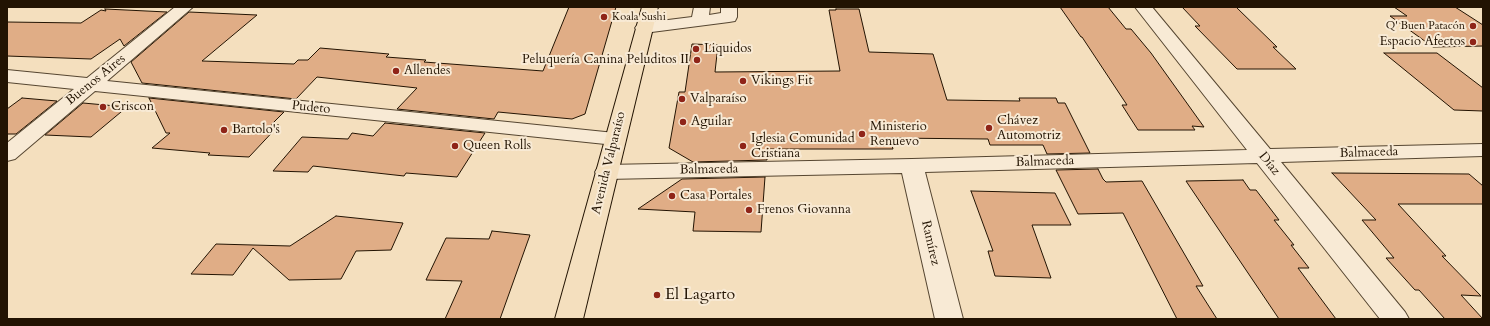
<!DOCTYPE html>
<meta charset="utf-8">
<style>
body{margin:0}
#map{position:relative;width:1490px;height:326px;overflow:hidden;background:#f4dfbe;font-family:Cardo,serif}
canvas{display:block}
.frame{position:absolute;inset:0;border:8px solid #221302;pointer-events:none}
</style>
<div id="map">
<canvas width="1490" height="326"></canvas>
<div class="frame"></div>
</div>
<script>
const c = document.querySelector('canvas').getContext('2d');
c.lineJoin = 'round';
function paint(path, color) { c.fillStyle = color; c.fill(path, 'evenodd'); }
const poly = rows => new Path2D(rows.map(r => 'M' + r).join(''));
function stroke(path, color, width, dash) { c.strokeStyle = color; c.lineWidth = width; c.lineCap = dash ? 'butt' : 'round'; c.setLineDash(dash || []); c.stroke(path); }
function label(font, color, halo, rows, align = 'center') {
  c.font = font + ' Cardo,serif'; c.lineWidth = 4; c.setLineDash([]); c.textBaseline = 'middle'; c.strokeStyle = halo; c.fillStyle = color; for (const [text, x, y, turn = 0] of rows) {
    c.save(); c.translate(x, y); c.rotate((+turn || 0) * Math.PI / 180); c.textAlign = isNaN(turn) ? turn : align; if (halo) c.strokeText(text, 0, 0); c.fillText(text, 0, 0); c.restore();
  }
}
const building = poly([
 [569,7,616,7,585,114,572,119,498,112,494,119,397,109,417,88,317,77,296,99,142,83,131,62,189,12,257,15,202,61,294,64,298,60,308,60,320,48,389,54,386,57,426,60,424,62,543,71,569,7],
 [1060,7,1108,7,1126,29,1131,29,1151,53,1204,127,1192,126,1195,130,1138,130,1122,105,1127,105,1082,37,1081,37,1060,7],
 [1182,7,1236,7,1277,47,1273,47,1296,69,1237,69,1195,26,1200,26,1182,7],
 [1394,7,1455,7,1483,25,1483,46,1433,47,1390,16,1407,16,1394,7],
 [105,9,167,12,124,46,120,39,91,59,7,56,7,22,81,23,101,10,106,11,105,9],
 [836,9,859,9,869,52,933,54,947,100,1020,101,1019,98,1056,98,1058,103,1065,103,1090,153,1047,154,1043,145,990,145,988,139,890,138,893,149,767,149,767,160,693,162,669,148,679,92,685,92,692,44,718,45,715,72,840,71,829,10,836,10,836,9],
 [1384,53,1437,53,1483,88,1483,111,1454,110,1384,53],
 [22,98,57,101,16,134,7,134,7,109,22,98],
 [149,98,284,112,271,125,279,125,249,157,208,155,210,153,152,148,170,133,166,133,149,98],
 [83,103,127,107,91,137,45,135,83,103],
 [385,123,485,133,457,177,406,173,404,176,313,166,308,172,273,171,302,137,348,139,352,133,373,136,385,123],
 [1098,169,1103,179,1106,182,1142,181,1203,286,1196,286,1217,319,1177,319,1123,213,1078,214,1056,170,1098,169],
 [1332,173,1469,174,1483,186,1483,204,1398,204,1446,256,1442,256,1481,296,1461,295,1483,319,1445,319,1419,290,1415,290,1386,258,1394,258,1362,220,1376,220,1332,173],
 [765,177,761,232,693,231,695,212,638,209,682,179,765,177],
 [1243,180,1250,190,1256,190,1279,220,1274,220,1294,245,1291,245,1309,268,1298,268,1336,319,1279,319,1186,181,1243,180],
 [971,191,1055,193,1071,225,1032,225,1051,278,995,276,988,251,993,251,971,191],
 [336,216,403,223,391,250,356,251,341,279,289,280,253,248,233,275,191,274,216,244,290,246,336,216],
 [492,231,530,235,500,319,445,319,462,281,426,280,446,238,489,239,492,231]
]);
const minor = poly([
 [175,7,193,7,107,81,615,133,622,135,626,139,622,143,615,145,95,91,15,159,7,161,7,143,74,89,7,82,7,70,87,78,175,7],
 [694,7,710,7,709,15,721,13,721,7,737,7,737,17,735,21,729,22,644,33,638,32,635,28,638,24,644,23,692,17,694,7],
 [1135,7,1152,7,1270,149,1483,144,1483,156,1281,162,1405,312,1409,319,1380,319,1257,163,925,172,963,319,935,319,902,173,606,179,598,177,595,172,598,167,606,165,912,159,1247,150,1135,7]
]);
const major = poly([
 [642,7,658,7,583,319,555,319,642,7]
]);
const markers = [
 [604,17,4,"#8f2418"],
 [1473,26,4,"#8f2418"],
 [1473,42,4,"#8f2418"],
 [696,49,4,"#8f2418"],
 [697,60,4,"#8f2418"],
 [396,71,4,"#8f2418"],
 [743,81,4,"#8f2418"],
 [682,99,4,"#8f2418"],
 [103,107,4,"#8f2418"],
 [683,122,4,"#8f2418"],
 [989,128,4,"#8f2418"],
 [224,130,4,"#8f2418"],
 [862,134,4,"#8f2418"],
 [455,146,4,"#8f2418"],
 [743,146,4,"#8f2418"],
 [672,196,4,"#8f2418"],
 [749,210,4,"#8f2418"],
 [657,295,4,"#8f2418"]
];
const farPoinames = [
 ["Koala Sushi",612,17],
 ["Q' Buen Patacón",1465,26,"right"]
];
const poiNames = [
 ["Espacio Afectos",1465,42,"right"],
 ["Liquidos",704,49],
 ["Peluquería Canina Peluditos II",689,60,"right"],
 ["Allendes",404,71],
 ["Vikings Fit",751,81],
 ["Valparaíso",690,99],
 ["Criscon",111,107],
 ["Chávez",997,121],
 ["Automotriz",997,136],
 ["Aguilar",691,122],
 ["Ministerio",870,127],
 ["Renuevo",870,142],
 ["Bartolo's",232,130],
 ["Iglesia Comunidad",751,139],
 ["Cristiana",751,154],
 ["Queen Rolls",463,146],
 ["Casa Portales",680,196],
 ["Frenos Giovanna",757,210]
];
const streetNames = [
 ["Buenos Aires",96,80,-39],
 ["Pudeto",311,108,6],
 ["Balmaceda",1369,153,-2],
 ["Balmaceda",1045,162,-2],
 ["Avenida Valparaíso",609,163,-76],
 ["Díaz",1269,164,51],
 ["Balmaceda",709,170,-1],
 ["Ramírez",930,243,77]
];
const nearPoinames = [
 ["El Lagarto",665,295]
];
paint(building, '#e0ad86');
stroke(building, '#221302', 1);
stroke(minor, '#564631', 2);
stroke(major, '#221302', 2);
paint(minor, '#f8ead5');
paint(major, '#f4dfbe');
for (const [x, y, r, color] of markers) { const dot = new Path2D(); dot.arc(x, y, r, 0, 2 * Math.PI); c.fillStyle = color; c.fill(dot); stroke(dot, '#f8ead5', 1.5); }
label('11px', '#221302', '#f8ead5', farPoinames, 'left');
label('13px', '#221302', '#f8ead5', poiNames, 'left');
label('13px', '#221302', '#f8ead5', streetNames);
label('16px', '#221302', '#f8ead5', nearPoinames, 'left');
</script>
